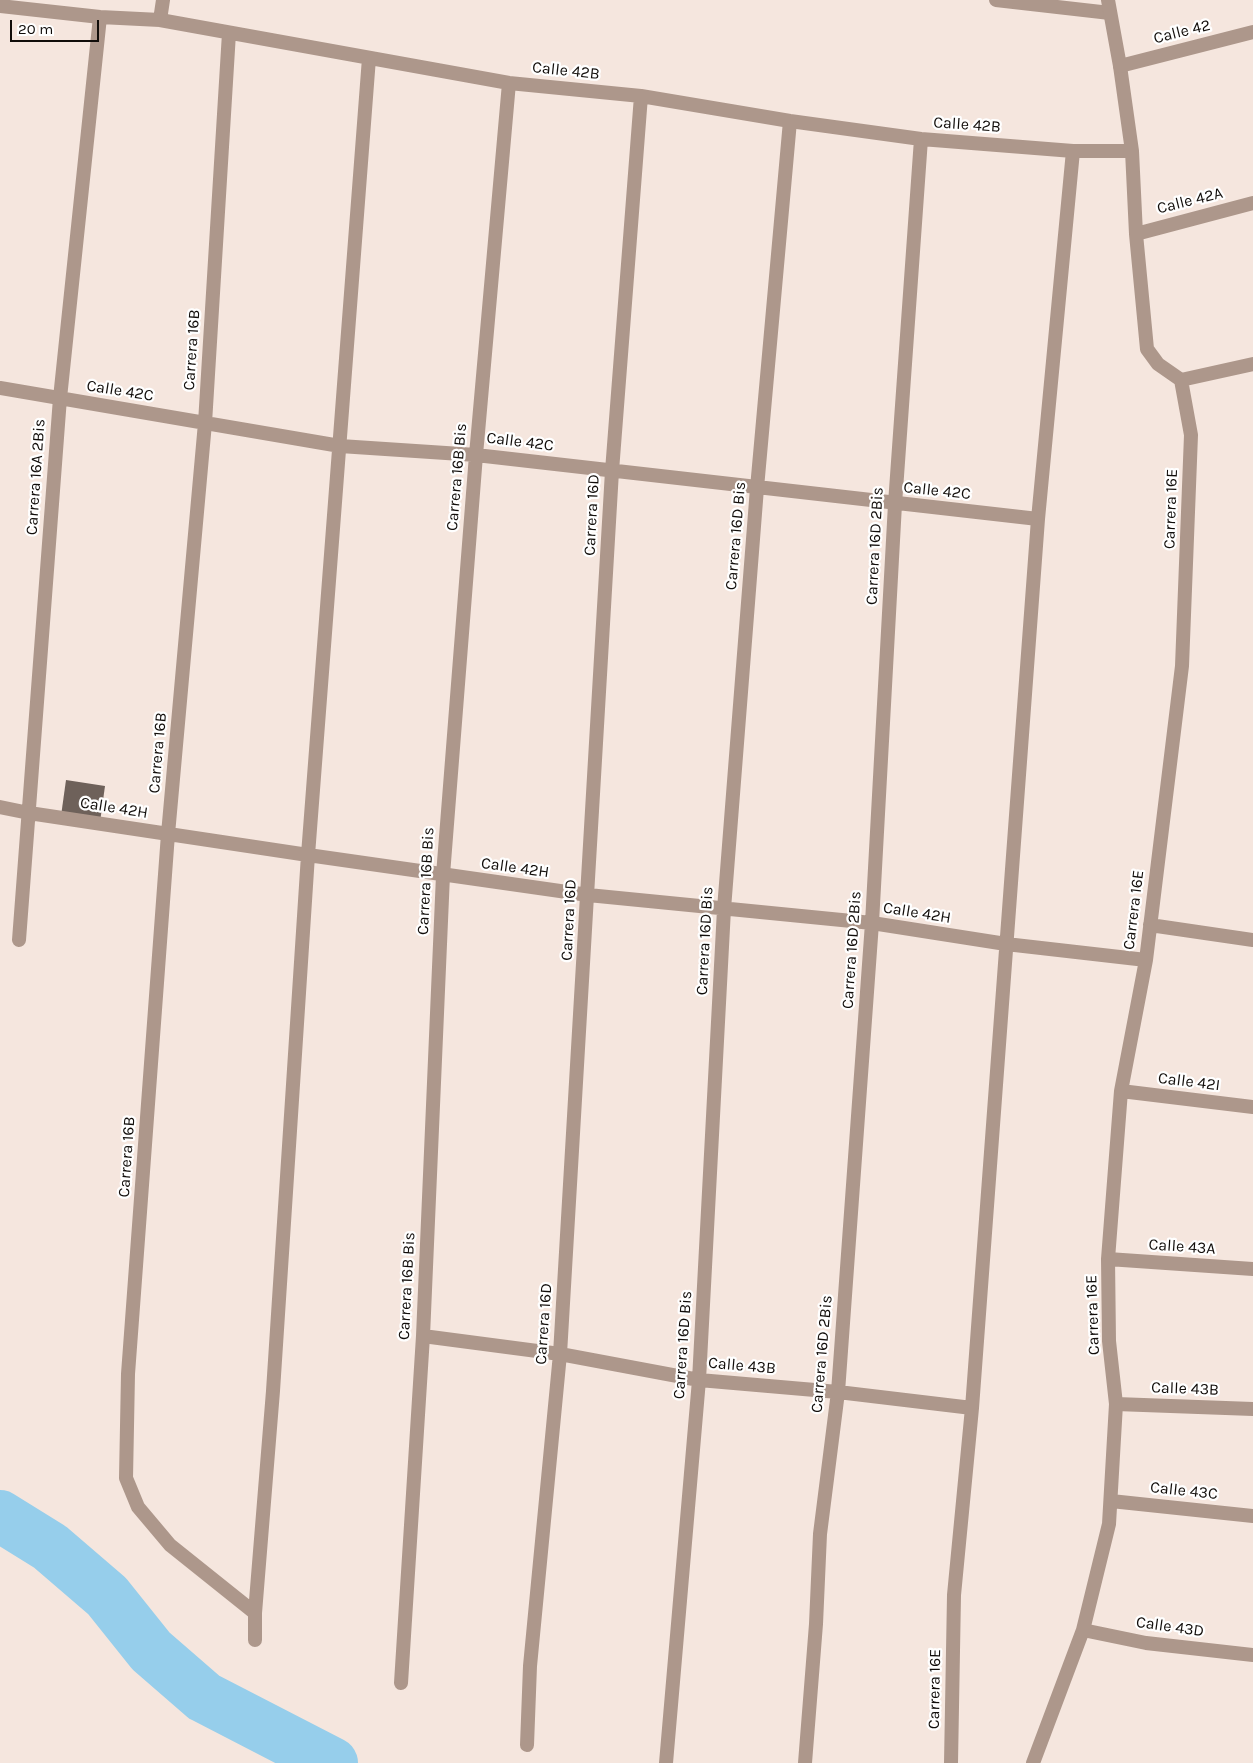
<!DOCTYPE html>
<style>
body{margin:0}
#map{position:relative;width:1253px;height:1763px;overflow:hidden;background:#f5e6de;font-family:Karla,sans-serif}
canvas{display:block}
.scale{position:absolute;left:10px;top:20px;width:89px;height:22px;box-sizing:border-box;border:2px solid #110d0a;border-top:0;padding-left:6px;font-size:15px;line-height:18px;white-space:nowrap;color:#110d0a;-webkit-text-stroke:4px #fff;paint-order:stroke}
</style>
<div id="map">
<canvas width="1253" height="1763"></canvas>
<div class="scale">20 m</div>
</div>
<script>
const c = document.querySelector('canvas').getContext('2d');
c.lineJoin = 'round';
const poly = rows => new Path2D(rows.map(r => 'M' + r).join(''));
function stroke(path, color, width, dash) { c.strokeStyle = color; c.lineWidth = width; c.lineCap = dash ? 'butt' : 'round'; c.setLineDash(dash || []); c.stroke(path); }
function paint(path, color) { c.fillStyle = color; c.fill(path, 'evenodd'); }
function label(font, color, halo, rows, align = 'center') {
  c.font = font + ' Karla,sans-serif'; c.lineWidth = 4.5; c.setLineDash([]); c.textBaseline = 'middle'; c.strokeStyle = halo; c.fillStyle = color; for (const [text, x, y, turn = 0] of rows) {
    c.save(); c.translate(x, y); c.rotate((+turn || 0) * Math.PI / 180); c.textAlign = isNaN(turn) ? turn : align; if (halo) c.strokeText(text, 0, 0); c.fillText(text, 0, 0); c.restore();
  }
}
const river = poly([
 [0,1516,50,1547,107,1596,151,1651,204,1697,332,1763]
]);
const building = poly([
 [66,780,105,786,100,822,61,816]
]);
const minor = poly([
 [996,0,1110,13],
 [0,6,100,17,160,20,509,83,641,96,790,121,921,139,1073,151,1132,151],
 [160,20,163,0],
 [229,33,205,423,168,834,128,1374,126,1478,138,1507,170,1545,255,1613],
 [1136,234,1253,203],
 [1181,380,1253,364],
 [0,388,340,446,476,455,1038,519],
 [0,807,29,813,308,855,588,895,872,923,1006,944,1146,960],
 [1150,925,1253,940],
 [19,940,60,398,100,17],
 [1121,1091,1253,1107],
 [1108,1259,1253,1269],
 [423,1336,560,1354,699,1380,838,1392,972,1408],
 [1116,1404,1253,1409],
 [1111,1501,1253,1516],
 [1083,1630,1146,1643,1253,1655],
 [255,1640,255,1613,273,1391,308,855,369,58],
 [401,1683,423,1336,443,875,476,455,509,83],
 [527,1745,530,1666,560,1354,612,471,641,96],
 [666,1763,699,1380,724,909,757,488,790,121],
 [805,1763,816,1624,820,1534,838,1392,872,923,895,504,921,139],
 [951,1763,954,1595,972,1408,1038,519,1073,151],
 [1033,1763,1083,1630,1109,1524,1116,1404,1109,1341,1108,1259,1121,1091,1146,960,1182,666,1191,435,1181,380,1158,364,1147,349,1136,234,1132,151,1120,66]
]);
const tertiary = poly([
 [1108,0,1120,66,1253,32]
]);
const streetNames = [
 ["Calle 42",1182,32,-14],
 ["Calle 42B",566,71,6],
 ["Calle 42B",967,125,4],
 ["Calle 42A",1190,201,-14],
 ["Carrera 16B",192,350,-86],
 ["Calle 42C",120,391,9],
 ["Calle 42C",520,442,7],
 ["Carrera 16A 2Bis",36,477,-86],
 ["Carrera 16B Bis",457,477,-85],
 ["Calle 42C",937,491,6],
 ["Carrera 16E",1171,509,-88],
 ["Carrera 16D",592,515,-87],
 ["Carrera 16D Bis",736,536,-85],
 ["Carrera 16D 2Bis",875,546,-87],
 ["Carrera 16B",158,753,-85],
 ["Calle 42H",114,808,9],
 ["Calle 42H",515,868,8],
 ["Carrera 16B Bis",426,881,-87],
 ["Carrera 16E",1134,910,-83],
 ["Calle 42H",917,913,9],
 ["Carrera 16D",569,920,-87],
 ["Carrera 16D Bis",705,941,-87],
 ["Carrera 16D 2Bis",852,950,-86],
 ["Calle 42I",1189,1082,7],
 ["Carrera 16B",127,1157,-86],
 ["Calle 43A",1182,1247,4],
 ["Carrera 16B Bis",407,1286,-87],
 ["Carrera 16E",1093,1315,-92],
 ["Carrera 16D",544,1324,-86],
 ["Carrera 16D Bis",683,1345,-86],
 ["Carrera 16D 2Bis",822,1354,-85],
 ["Calle 43B",742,1366,5],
 ["Calle 43B",1185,1389,2],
 ["Calle 43C",1184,1491,6],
 ["Calle 43D",1170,1627,8],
 ["Carrera 16E",935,1689,-89]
];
stroke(river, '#96ceeb', 52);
paint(building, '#6e615a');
stroke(minor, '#ad978b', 14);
stroke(tertiary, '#ad978b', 14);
label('16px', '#110d0a', '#fff', streetNames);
</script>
